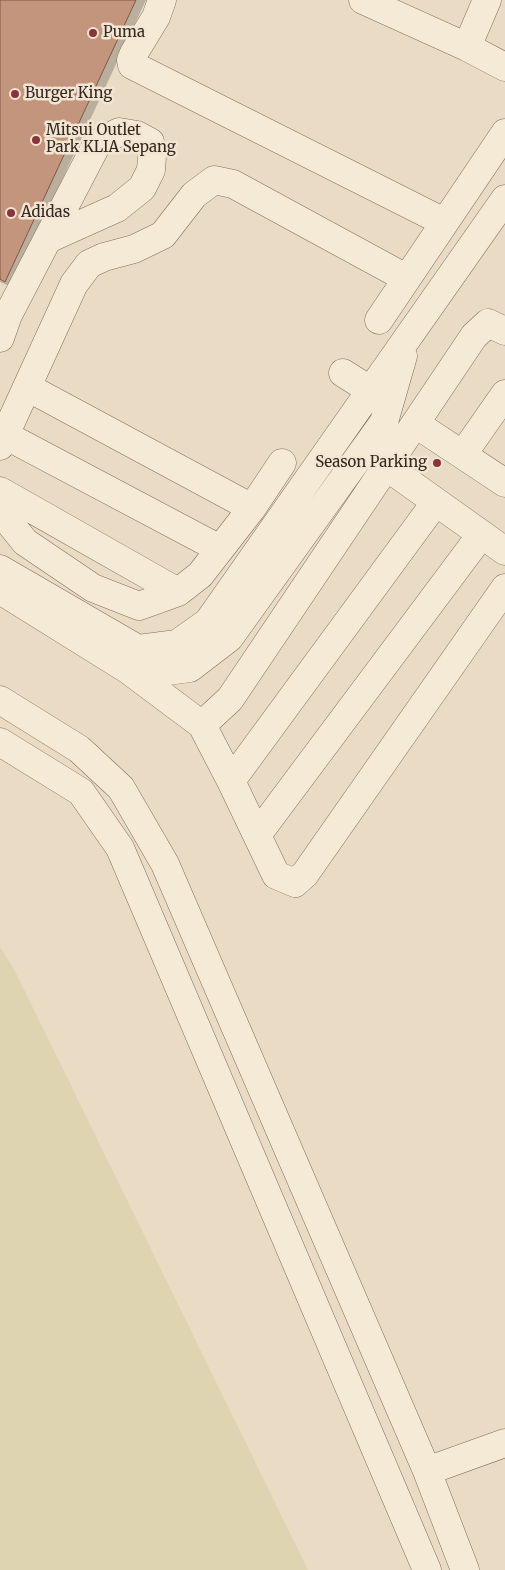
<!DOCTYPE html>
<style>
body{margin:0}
canvas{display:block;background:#e9dbc4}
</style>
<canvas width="505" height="1570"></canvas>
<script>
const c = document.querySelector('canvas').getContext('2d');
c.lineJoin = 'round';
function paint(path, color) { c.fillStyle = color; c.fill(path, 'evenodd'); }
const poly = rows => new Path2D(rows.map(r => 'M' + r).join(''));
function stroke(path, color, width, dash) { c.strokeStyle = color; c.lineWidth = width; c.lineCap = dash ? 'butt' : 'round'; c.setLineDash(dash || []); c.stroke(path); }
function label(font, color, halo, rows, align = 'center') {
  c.font = font + ' Merriweather,serif'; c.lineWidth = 5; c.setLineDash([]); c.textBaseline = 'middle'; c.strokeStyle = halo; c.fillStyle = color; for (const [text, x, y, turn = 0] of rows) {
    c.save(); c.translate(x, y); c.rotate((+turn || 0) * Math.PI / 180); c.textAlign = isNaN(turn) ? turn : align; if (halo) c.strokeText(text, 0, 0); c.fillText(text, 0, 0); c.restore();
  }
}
const farmland = poly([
 [0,947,14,969,308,1570,0,1570]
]);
const shadow = poly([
 [0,0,146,0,12,287,0,282]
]);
const building = poly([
 [0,0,136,0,5,282,0,279,0,0]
]);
const minor = poly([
 [162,0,156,17,134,53,131,60,132,65,444,222],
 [363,0,467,47,505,67],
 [467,47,487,0],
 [379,320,505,133],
 [0,338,8,315,97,144,119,132,137,135,150,142,152,156,151,170,142,188,117,208,48,239],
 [343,373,370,390],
 [27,387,252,508],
 [416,424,505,483],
 [3,434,220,549],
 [0,446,74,284,89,264,104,257,134,249,163,235,194,195,214,180,233,184,406,278],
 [463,454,505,394],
 [387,467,505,551],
 [0,491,178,592],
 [0,511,25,542,93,588,139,606,178,592,200,575,252,508,282,463],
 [0,569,138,649,177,644,208,622,505,199],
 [0,590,127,669,160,672,190,668,229,638,384,422,403,356],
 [127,669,202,725,231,781,276,875,295,883,305,874,505,588],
 [0,700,79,749,121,788,165,864,427,1471,465,1570],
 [202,725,230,699,474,336,488,323,505,331],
 [0,742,81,792,120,848,427,1570],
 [231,781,435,503],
 [257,835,481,535],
 [427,1471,505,1443]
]);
const markers = [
 [93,33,5,"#8b323a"],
 [15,94,5,"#8b323a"],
 [36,140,5,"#8b323a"],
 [11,213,5,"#8b323a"],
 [437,463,5,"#8b323a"]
];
const poiNames = [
 ["Puma",103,33],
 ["Burger King",25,94],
 ["Mitsui Outlet",46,131],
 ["Park KLIA Sepang",46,148],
 ["Adidas",21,213],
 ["Season Parking",427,463,"right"]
];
paint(farmland, '#ded4b2');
paint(shadow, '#0003');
paint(building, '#c4957d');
stroke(building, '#7f5744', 1);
stroke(minor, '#826e5c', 29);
stroke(minor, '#f5ead6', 28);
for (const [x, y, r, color] of markers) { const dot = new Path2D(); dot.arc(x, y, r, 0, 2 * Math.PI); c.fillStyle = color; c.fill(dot); stroke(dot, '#f2e6d3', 2); }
label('15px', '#34271f', '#f2e6d3', poiNames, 'left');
</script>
